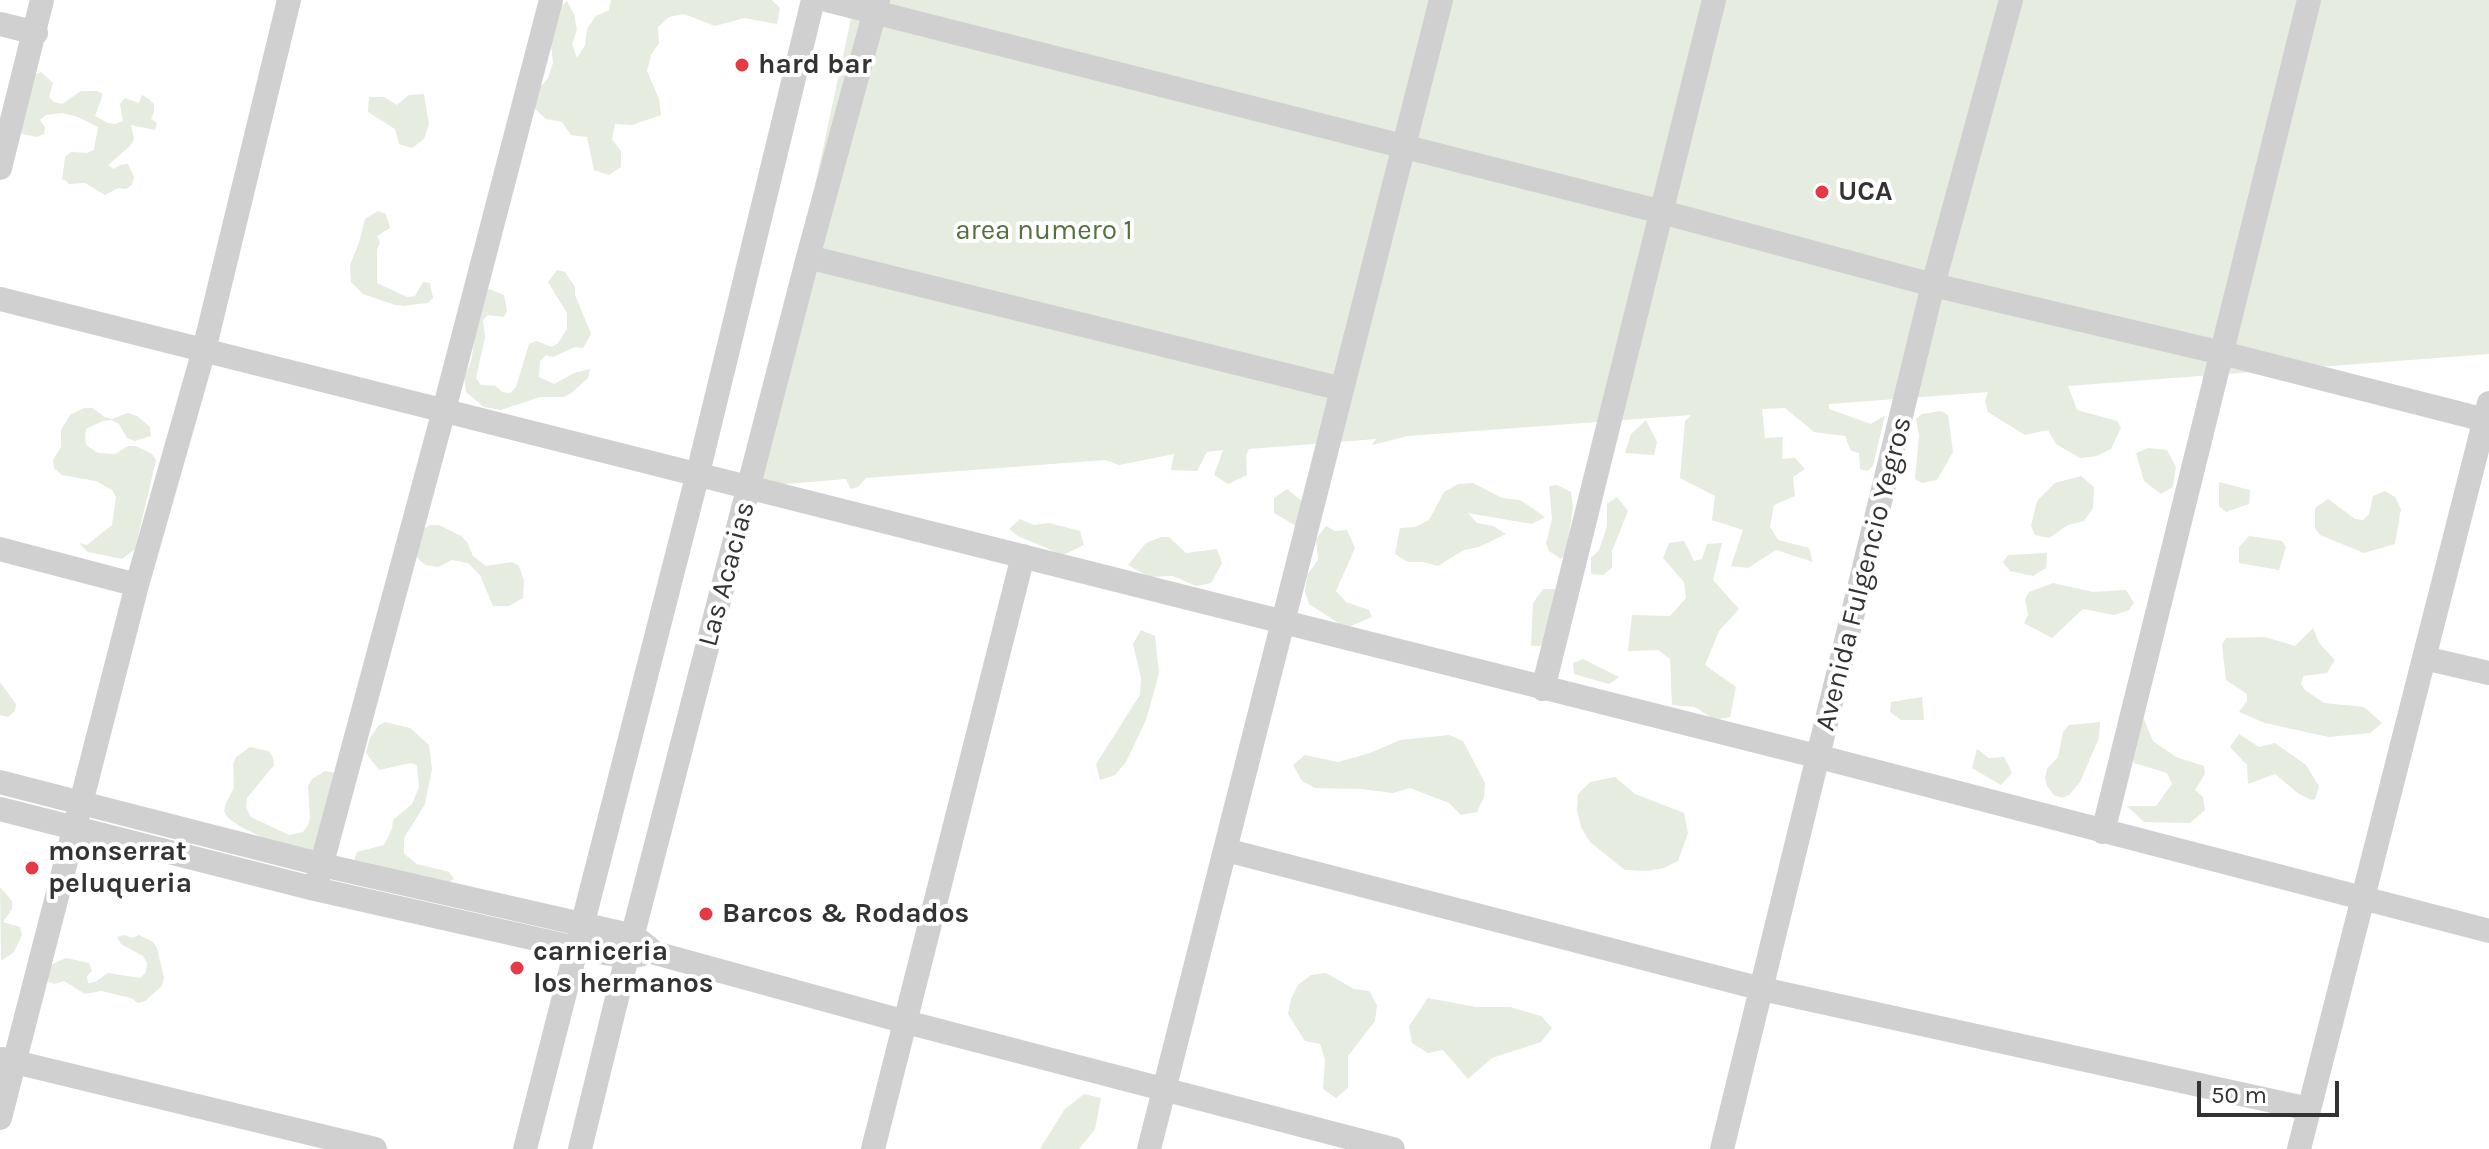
<!DOCTYPE html>
<style>
body{margin:0}
#map{position:relative;width:2489px;height:1149px;overflow:hidden;background:#fff;font-family:Karla,sans-serif}
canvas{display:block}
.scale{position:absolute;left:2197px;top:1081px;width:142px;height:36px;box-sizing:border-box;border:4px solid #333;border-top:0;padding-left:10px;font-size:24px;line-height:28px;white-space:nowrap;color:#333;-webkit-text-stroke:6px #fff;paint-order:stroke}
</style>
<div id="map">
<canvas width="2489" height="1149"></canvas>
<div class="scale">50 m</div>
</div>
<script>
const c = document.querySelector('canvas').getContext('2d');
c.lineJoin = 'round';
function paint(path, color) { c.fillStyle = color; c.fill(path, 'evenodd'); }
const poly = rows => new Path2D(rows.map(r => 'M' + r).join(''));
function stroke(path, color, width, dash) { c.strokeStyle = color; c.lineWidth = width; c.lineCap = dash ? 'butt' : 'round'; c.setLineDash(dash || []); c.stroke(path); }
function label(font, color, halo, rows, align = 'center') {
  c.font = font + ' Karla,sans-serif'; c.lineWidth = 8; c.setLineDash([]); c.textBaseline = 'middle'; c.strokeStyle = halo; c.fillStyle = color; for (const [text, x, y, turn = 0] of rows) {
    c.save(); c.translate(x, y); c.rotate((+turn || 0) * Math.PI / 180); c.textAlign = isNaN(turn) ? turn : align; if (halo) c.strokeText(text, 0, 0); c.fillText(text, 0, 0); c.restore();
  }
}
const green = poly([
 [611,0,772,0,780,8,777,24,744,18,715,26,684,14,669,17,658,27,659,43,651,55,647,71,659,99,661,115,632,125,615,124,612,139,621,151,621,167,609,175,594,170,587,137,571,135,562,122,546,119,534,108,537,91,548,78,553,63,549,28,554,13,567,1,574,14,577,30,572,44,577,58,585,45,587,29,596,16,609,10],
 [855,0,2489,0,2489,354,2068,386,2077,410,2117,421,2121,428,2111,449,2097,456,2080,458,2056,444,2048,430,2025,435,1988,412,1985,401,1988,392,1829,404,1829,409,1871,424,1885,415,1873,466,1867,471,1860,469,1859,453,1851,451,1845,436,1814,432,1785,408,1762,409,1765,438,1783,437,1782,459,1795,458,1805,469,1793,477,1795,496,1774,505,1770,527,1778,540,1809,548,1813,562,1776,550,1748,568,1731,566,1743,530,1712,520,1715,496,1680,478,1685,421,1691,415,1408,436,1372,445,1376,439,1249,449,1246,455,1247,475,1228,484,1214,475,1223,450,1207,452,1197,471,1171,470,1174,454,1119,465,1105,460,866,478,858,487,851,489,846,479,750,487],
 [41,72,53,83,49,97,54,102,62,104,81,91,97,91,103,94,95,116,108,123,115,124,123,121,120,104,125,98,139,103,142,95,149,99,154,104,154,112,151,119,157,123,155,130,131,125,134,139,130,146,108,165,114,169,120,165,128,164,134,177,132,185,126,189,118,188,105,195,85,183,69,184,64,179,62,181,65,157,71,152,87,153,94,150,98,127,78,117,62,113,46,115,40,120,45,127,44,134,37,137,15,132,34,75],
 [424,94,429,124,424,139,412,148,399,144,395,129,368,112,369,97,384,97,397,105,409,95],
 [378,211,386,214,390,228,377,236,380,242,377,250,377,283,407,297,415,296,423,282,430,283,433,298,427,303,403,306,395,305,363,294,351,282,350,265,359,243,365,219],
 [557,270,565,272,575,287,575,295,591,334,583,348,575,347,553,357,546,355,540,361,539,377,554,384,574,373,590,369,588,378,570,394,563,397,540,397,501,410,484,407,466,392,464,377,471,362,482,292,489,289,504,295,507,311,504,317,488,315,483,320,485,337,476,378,481,385,496,386,502,392,510,393,516,387,529,344,536,341,552,347,558,343,567,329,567,313,548,282],
 [84,408,92,408,105,417,112,419,128,413,137,416,150,427,151,436,135,441,127,438,119,424,111,420,103,421,86,429,85,437,86,445,98,453,115,454,128,446,136,446,152,454,156,460,135,549,122,559,88,552,79,543,87,545,112,525,116,497,112,490,96,481,62,475,54,468,53,460,61,447,61,430,70,415],
 [1941,411,1948,415,1953,452,1937,480,1922,483,1915,479,1919,436,1916,419,1922,414],
 [1646,420,1657,442,1654,455,1625,453,1631,434],
 [2148,448,2167,450,2176,467,2173,487,2161,494,2144,481,2136,453],
 [2081,476,2094,487,2093,508,2084,521,2068,525,2049,538,2035,535,2031,526,2037,501,2055,483],
 [2219,482,2250,490,2249,504,2226,512,2219,506],
 [1473,483,1502,498,1520,500,1545,517,1532,524,1468,513,1477,523,1493,526,1506,534,1479,547,1464,550,1438,566,1423,562,1408,562,1395,554,1400,528,1415,527,1429,520,1444,492,1458,484],
 [1557,485,1571,492,1573,508,1566,554,1561,559,1549,551,1546,543,1552,519,1549,486],
 [1287,489,1308,506,1296,526,1274,513,1274,498],
 [2385,491,2395,497,2401,509,2395,544,2364,553,2320,535,2315,528,2315,508,2328,499,2355,519,2363,520,2369,514,2373,496],
 [1617,497,1628,511,1612,551,1612,568,1603,575,1591,574,1591,558,1599,550,1607,526,1607,504],
 [1020,519,1034,525,1049,523,1080,531,1084,545,1063,555,1018,536,1009,529],
 [430,525,439,525,461,536,467,542,473,556,486,566,512,562,519,566,524,581,523,598,509,606,493,606,480,575,468,563,452,560,438,567,426,565,419,560,415,553,423,529],
 [1326,526,1335,531,1347,530,1355,548,1336,591,1346,602,1369,610,1372,617,1346,628,1309,604,1305,592,1307,575,1318,560,1316,539],
 [2249,536,2282,541,2286,547,2279,570,2239,563,2239,547],
 [1161,537,1169,537,1186,553,1217,549,1222,563,1211,583,1196,586,1173,576,1149,577,1128,565,1146,543],
 [1684,541,1694,561,1702,559,1707,544,1722,543,1713,580,1739,609,1719,631,1705,665,1736,687,1730,717,1715,720,1695,707,1672,705,1670,659,1658,650,1628,651,1632,615,1670,616,1686,598,1684,582,1663,558,1669,543],
 [2047,553,2046,568,2033,576,2010,571,2003,562,2008,555],
 [2053,583,2093,592,2126,590,2134,603,2129,610,2114,615,2083,609,2052,638,2024,623,2028,615,2025,599,2029,592],
 [1543,589,1558,589,1549,634,1540,646,1531,646,1533,603],
 [2313,628,2319,643,2335,660,2327,673,2303,676,2301,684,2305,690,2324,703,2364,707,2382,723,2370,733,2329,737,2265,723,2239,712,2247,701,2247,694,2226,680,2222,645,2226,638,2265,637,2295,646],
 [1141,630,1155,636,1159,673,1155,688,1146,720,1126,762,1115,775,1100,780,1096,764,1140,695,1141,678,1133,644],
 [1583,659,1619,677,1609,684,1574,674,1573,663],
 [0,682,16,704,15,711,8,717,0,715],
 [1922,697,1924,720,1901,720,1890,712,1891,702],
 [2140,710,2153,741,2176,757,2204,766,2205,774,2195,790,2203,797,2205,810,2190,823,2144,822,2127,806,2156,806,2172,784,2167,773,2134,763,2126,740],
 [385,722,410,728,429,745,432,769,425,804,404,838,404,854,417,864,449,872,454,879,448,883,354,860,357,852,384,845,392,829,393,820,412,804,419,787,417,765,410,763,379,770,366,753,370,738,379,725],
 [2100,722,2099,738,2080,782,2069,795,2062,798,2054,795,2047,786,2045,778,2047,769,2058,757,2063,732,2069,725],
 [2239,734,2259,747,2275,743,2306,765,2319,786,2315,799,2311,800,2299,794,2275,774,2248,784,2247,765,2230,747],
 [1449,735,1463,741,1485,783,1484,797,1477,812,1461,815,1449,803,1410,788,1393,793,1362,789,1315,788,1302,781,1293,765,1305,755,1338,762,1370,753,1400,740],
 [250,747,268,751,273,757,274,765,247,798,246,807,251,817,289,835,303,832,308,825,310,818,308,786,312,779,325,771,335,773,315,851,299,855,241,827,228,818,224,811,226,803,234,788,233,764,236,757],
 [1977,749,1989,758,2004,757,2012,773,2001,785,1972,768],
 [1615,777,1635,794,1684,813,1688,833,1678,861,1664,868,1647,871,1625,870,1590,842,1581,827,1577,810,1578,794,1590,782],
 [0,887,12,901,12,909,3,922,20,927,22,935,14,952,1,961],
 [125,935,132,938,139,935,153,942,157,948,164,978,162,986,145,1001,138,1003,131,998,101,991,85,994,64,981,54,984,47,981,51,965,66,958,89,963,92,971,87,976,88,983,95,982,108,973,140,978,146,972,147,963,143,956,121,944,117,937],
 [1326,973,1354,989,1369,991,1377,1005,1375,1021,1348,1056,1348,1088,1336,1098,1323,1089,1325,1059,1320,1044,1305,1041,1288,1014,1291,999,1298,985,1311,975],
 [1428,998,1476,1007,1510,1007,1541,1016,1552,1028,1541,1042,1492,1058,1468,1079,1443,1050,1428,1053,1412,1043,1409,1026],
 [1084,1094,1101,1098,1095,1129,1079,1149,1040,1149,1064,1110]
]);
const minor = poly([
 [827,0,1662,212,1933,285,2222,353,2489,421],
 [0,24,36,33],
 [0,168,42,0],
 [808,257,1342,389],
 [0,299,1820,757,2489,931],
 [0,549,137,585],
 [2424,658,2489,673],
 [1543,689,1714,0],
 [0,782,331,867,634,936,655,953,906,1022,1393,1149],
 [0,809,315,889,576,948,627,957,640,955],
 [2103,832,2309,0],
 [1226,850,1762,989,2309,1109],
 [315,889,444,410,551,0],
 [2,1059,375,1149],
 [0,1118,137,585,204,350,289,0],
 [525,1149,698,473,813,0],
 [580,1149,627,957,808,257,878,0],
 [873,1149,1023,556],
 [1149,1149,1441,0],
 [1722,1149,1933,285,2011,0],
 [2299,1149,2489,403]
]);
const markers = [
 [742,65,8,"#e63946"],
 [1822,192,8,"#e63946"],
 [32,868,8,"#e63946"],
 [706,914,8,"#e63946"],
 [517,968,8,"#e63946"]
];
const poiNames = [
 ["hard bar",758,65],
 ["UCA",1838,192],
 ["monserrat",48,852],
 ["peluqueria",48,884],
 ["Barcos & Rodados",722,914],
 ["carniceria",533,952],
 ["los hermanos",533,984]
];
const parkNames = [
 ["area numero 1",1044,231]
];
const streetNames = [
 ["Las Acacias",727,574,-75],
 ["Avenida Fulgencio Yegros",1864,574,-76]
];
paint(green, '#e6ecdf');
stroke(minor, '#d0d0d0', 24);
for (const [x, y, r, color] of markers) { const dot = new Path2D(); dot.arc(x, y, r, 0, 2 * Math.PI); c.fillStyle = color; c.fill(dot); stroke(dot, '#fff', 3); }
label('bold 28px', '#333', '#fff', poiNames, 'left');
label('28px', '#56703f', '#fff', parkNames);
label('28px', '#333', '#fff', streetNames);
</script>
